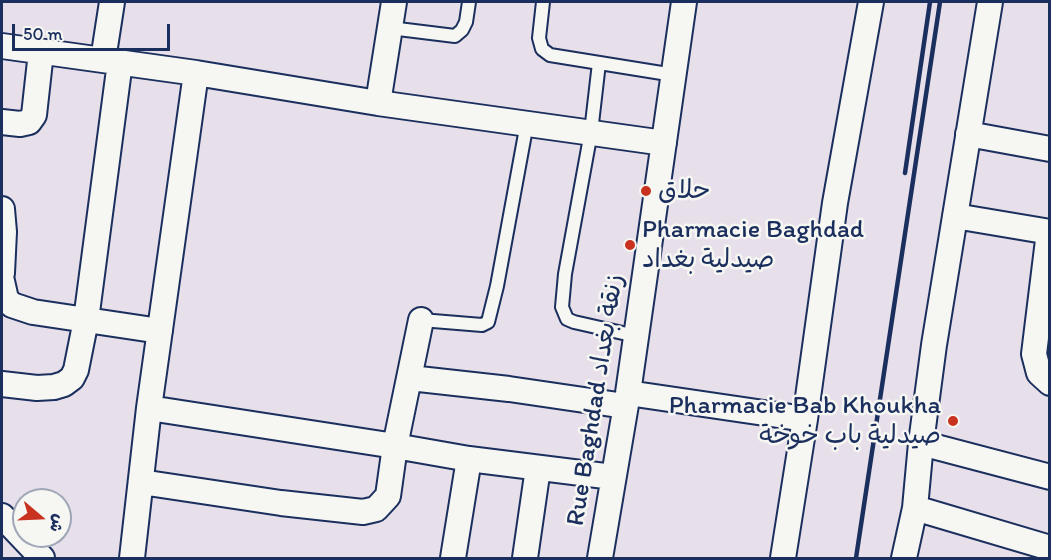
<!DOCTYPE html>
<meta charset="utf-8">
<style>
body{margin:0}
#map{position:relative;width:1051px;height:560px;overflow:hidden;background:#e7dfe9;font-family:Itim,"Playpen Sans Arabic",sans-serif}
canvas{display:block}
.frame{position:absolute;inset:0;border:3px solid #1b2f5e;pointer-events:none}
.north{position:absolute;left:12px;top:488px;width:60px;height:60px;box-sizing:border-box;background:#f6f6f2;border:2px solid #9ea6b7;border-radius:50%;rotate:109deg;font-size:16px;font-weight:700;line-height:24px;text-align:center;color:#1b2f5e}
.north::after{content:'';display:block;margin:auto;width:21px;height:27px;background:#c8321e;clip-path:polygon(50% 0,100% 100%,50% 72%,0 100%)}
.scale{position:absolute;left:12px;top:24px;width:158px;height:27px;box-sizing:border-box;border:3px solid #1b2f5e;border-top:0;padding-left:8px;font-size:18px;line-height:21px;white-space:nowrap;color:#1b2f5e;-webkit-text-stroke:4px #f6f6f2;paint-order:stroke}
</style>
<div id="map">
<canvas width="1051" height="560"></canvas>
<div class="frame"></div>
<div class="north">ش</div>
<div class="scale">50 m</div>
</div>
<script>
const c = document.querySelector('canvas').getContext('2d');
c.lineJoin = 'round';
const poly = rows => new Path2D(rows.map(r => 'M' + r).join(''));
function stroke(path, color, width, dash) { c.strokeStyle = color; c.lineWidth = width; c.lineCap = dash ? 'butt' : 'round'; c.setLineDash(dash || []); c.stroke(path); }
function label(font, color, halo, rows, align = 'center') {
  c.font = font + ' Itim,"Playpen Sans Arabic",sans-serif'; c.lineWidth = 5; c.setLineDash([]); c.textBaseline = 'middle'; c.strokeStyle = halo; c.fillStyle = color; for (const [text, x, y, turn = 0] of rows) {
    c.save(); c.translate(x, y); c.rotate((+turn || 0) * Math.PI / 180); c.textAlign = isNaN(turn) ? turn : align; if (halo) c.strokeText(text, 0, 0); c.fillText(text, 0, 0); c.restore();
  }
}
const service = poly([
 [543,2,539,38,542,49,550,55,674,75],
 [390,28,455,36,462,30,466,22,469,2],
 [599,63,591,132,565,274,562,307,567,319,574,322,636,336],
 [421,320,482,325,488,322,497,286,527,123]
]);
const minor = poly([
 [990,2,934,345,921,443,1050,477],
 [2,46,196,73,378,103,664,143],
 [103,60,112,2],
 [378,103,394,2],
 [2,122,20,124,29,122,34,115,41,52],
 [968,134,1050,149],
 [2,209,4,232,2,273],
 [955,216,1050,232],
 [1049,232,1034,354,1039,373,1050,383],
 [2,281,6,299,12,305,33,312,160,331],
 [410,378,509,389,625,406],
 [2,384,37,388,54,387,64,384,72,378,76,370,86,320,120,62],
 [628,393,805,419],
 [149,408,395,446,421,320],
 [141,482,281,503,363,512,376,509,388,496,395,446,469,459,613,477],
 [915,508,1050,548],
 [2,516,42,558],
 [132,558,149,408,196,73],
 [453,558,469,459],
 [525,558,538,468],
 [600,558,628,393,684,2],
 [783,558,805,419,835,203,871,2],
 [904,558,915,508,921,443]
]);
const rail = poly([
 [905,173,930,2],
 [856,558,940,2]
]);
const markers = [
 [646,191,6,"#c8321e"],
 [630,245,6,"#c8321e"],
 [953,421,6,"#c8321e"]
];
const poiNames = [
 ["حلاق",658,191],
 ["Pharmacie Baghdad",642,230],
 ["صيدلية بغداد",642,260],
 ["Pharmacie Bab Khoukha",941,406,"right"],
 ["صيدلية باب خوخة",941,436,"right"]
];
const streetNames = [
 ["Rue Baghdad زنقة بغداد",596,400,-81]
];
stroke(service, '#1b2f5e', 16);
stroke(minor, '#1b2f5e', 28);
stroke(service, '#f6f6f2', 12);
stroke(minor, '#f6f6f2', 24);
stroke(rail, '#1b2f5e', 4.5);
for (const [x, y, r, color] of markers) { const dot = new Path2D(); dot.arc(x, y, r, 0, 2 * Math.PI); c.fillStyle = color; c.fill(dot); stroke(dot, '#f6f6f2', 2); }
label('26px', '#1b2f5e', '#f6f6f2', poiNames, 'left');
label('26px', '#1b2f5e', '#f6f6f2', streetNames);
</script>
